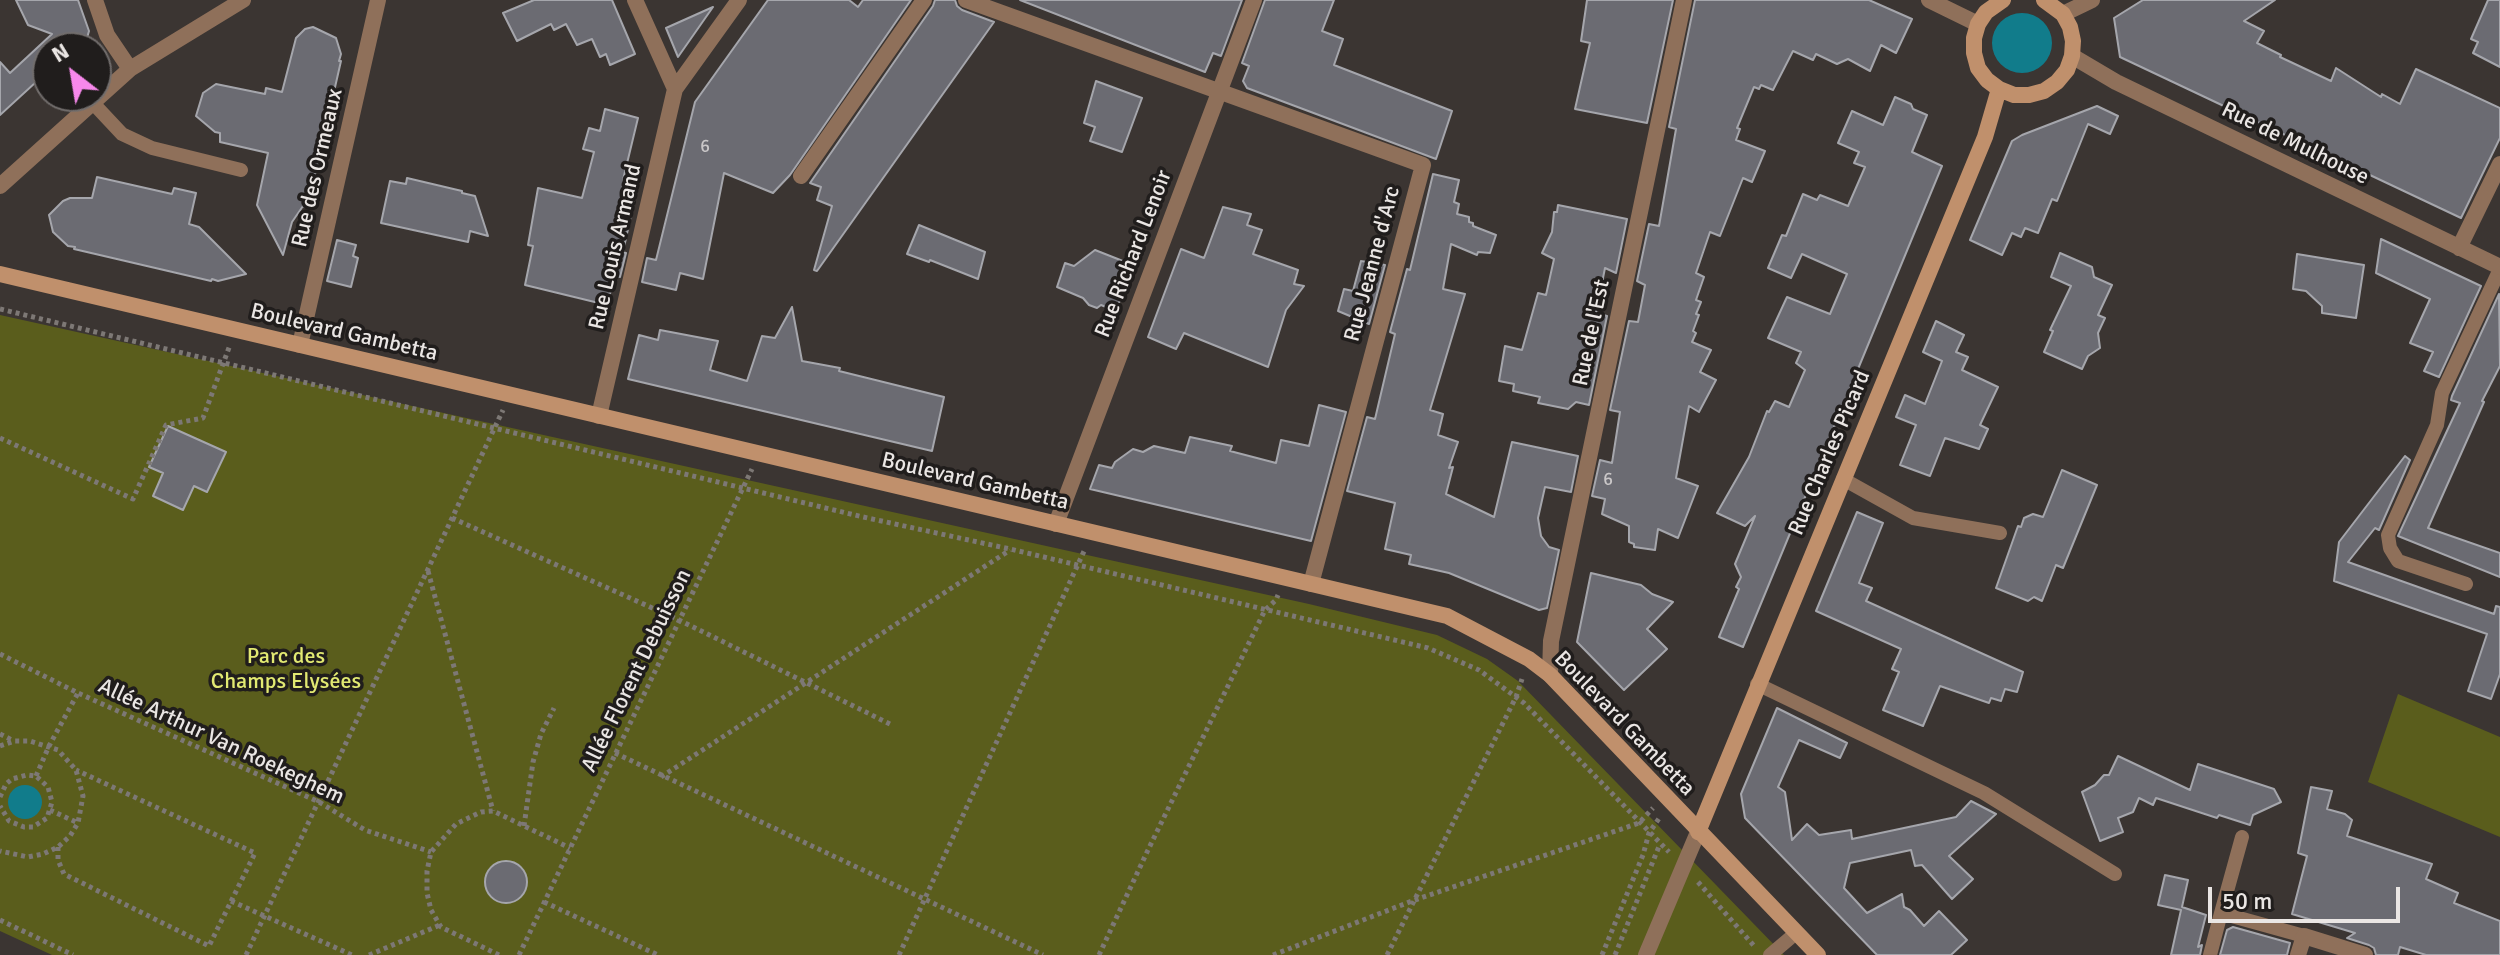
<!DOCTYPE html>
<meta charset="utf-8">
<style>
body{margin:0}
#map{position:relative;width:2500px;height:955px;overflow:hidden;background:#3b3532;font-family:Signika,sans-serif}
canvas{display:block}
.north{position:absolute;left:32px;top:32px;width:80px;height:80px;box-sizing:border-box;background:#201d1c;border:2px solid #716d6c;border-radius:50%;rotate:329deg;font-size:22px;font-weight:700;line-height:32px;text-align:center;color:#eae6e4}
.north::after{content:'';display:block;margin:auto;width:28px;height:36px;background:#f788eb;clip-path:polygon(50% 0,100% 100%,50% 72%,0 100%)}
.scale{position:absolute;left:2208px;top:887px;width:192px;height:36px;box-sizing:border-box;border:4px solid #eae6e4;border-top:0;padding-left:10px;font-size:24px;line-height:28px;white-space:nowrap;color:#eae6e4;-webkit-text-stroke:6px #201d1c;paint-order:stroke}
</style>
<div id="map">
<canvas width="2500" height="955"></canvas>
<div class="north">N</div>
<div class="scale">50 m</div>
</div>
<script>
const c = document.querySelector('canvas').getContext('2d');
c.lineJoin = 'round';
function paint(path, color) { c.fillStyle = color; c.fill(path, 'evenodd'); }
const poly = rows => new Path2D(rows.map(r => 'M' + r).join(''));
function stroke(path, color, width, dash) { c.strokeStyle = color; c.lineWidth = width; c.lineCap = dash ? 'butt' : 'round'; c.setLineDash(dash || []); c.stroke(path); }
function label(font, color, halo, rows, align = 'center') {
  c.font = font + ' Signika,sans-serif'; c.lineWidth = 7; c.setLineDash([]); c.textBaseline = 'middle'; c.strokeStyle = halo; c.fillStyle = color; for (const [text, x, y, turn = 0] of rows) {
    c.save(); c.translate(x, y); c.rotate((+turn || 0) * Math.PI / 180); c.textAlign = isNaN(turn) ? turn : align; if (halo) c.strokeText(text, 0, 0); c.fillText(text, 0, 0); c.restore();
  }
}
const green = poly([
 [0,315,1309,604,1437,635,1487,659,1518,681,1784,955,52,955,0,931],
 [2398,694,2500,737,2500,837,2368,782]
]);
const water = poly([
 '1992 43a30 30 0 1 1 60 0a30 30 0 1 1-60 0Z',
 '8 802a17 17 0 1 1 34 0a17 17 0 1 1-34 0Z'
]);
const building = poly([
 [16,0,78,0,89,31,87,38,73,48,48,48,48,71,0,115,0,62,10,73,52,34,28,25,16,0],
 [534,0,612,0,635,54,610,65,606,54,600,57,592,39,577,45,566,24,554,30,551,24,517,41,503,13,534,0],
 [768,0,849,0,858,7,863,0,911,0,790,175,773,193,724,173,703,279,680,273,676,290,642,282,647,258,656,260,695,102,768,0],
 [935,0,955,0,957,6,962,10,994,22,817,271,814,270,832,206,817,200,821,187,810,183,933,6,935,0],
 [1020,0,1242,0,1221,56,1213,53,1205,72,1020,0],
 [1265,0,1334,0,1322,31,1343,39,1334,65,1452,111,1436,159,1247,88,1243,81,1249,66,1242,63,1265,0],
 [1587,0,1673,0,1647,123,1575,109,1590,43,1581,41,1587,0],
 [1695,0,1869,0,1912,19,1896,53,1881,45,1870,71,1848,59,1837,64,1816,54,1813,60,1793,51,1773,90,1761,85,1759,89,1754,87,1737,128,1740,129,1736,140,1765,151,1752,182,1743,178,1720,236,1710,232,1696,273,1704,277,1696,300,1701,302,1696,314,1699,315,1693,331,1696,333,1692,342,1711,350,1700,372,1716,380,1699,412,1689,406,1676,478,1698,486,1678,538,1658,529,1655,550,1634,547,1634,544,1629,542,1629,526,1602,514,1605,499,1592,496,1600,460,1612,463,1620,412,1610,410,1629,321,1638,322,1645,285,1637,281,1649,224,1659,226,1676,129,1669,127,1695,0],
 [2143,0,2275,0,2244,21,2264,31,2257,43,2281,55,2280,57,2331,81,2336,68,2381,97,2382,94,2400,104,2416,69,2500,108,2500,138,2461,218,2120,57,2114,18,2143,0],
 [2488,0,2500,0,2500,67,2473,53,2478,42,2471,39,2488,0],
 [713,7,678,57,666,28,713,7],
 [313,27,336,38,341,54,339,61,341,61,309,201,307,200,305,207,303,206,292,222,283,255,257,205,268,153,220,142,220,133,215,132,196,116,203,93,216,84,265,94,266,88,282,92,296,38,305,29,313,27],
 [1096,81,1142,98,1122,152,1090,141,1095,127,1084,123,1096,81],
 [1895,97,1911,104,1913,109,1927,115,1912,152,1942,166,1743,647,1719,637,1739,589,1736,587,1741,577,1735,564,1755,516,1745,526,1717,513,1749,457,1767,411,1769,412,1775,401,1789,407,1805,370,1796,363,1801,352,1768,338,1787,297,1830,314,1847,274,1802,254,1791,278,1768,268,1782,235,1786,236,1803,194,1817,200,1820,195,1848,206,1865,167,1854,163,1859,152,1838,143,1852,111,1883,125,1895,97],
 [2097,106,2118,116,2110,134,2088,124,2057,201,2052,199,2038,233,2025,228,2021,237,2012,233,2002,255,1970,240,2012,141,2022,135,2097,106],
 [605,109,638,118,623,180,638,183,623,252,626,253,620,277,615,275,607,305,525,285,533,246,528,245,538,188,582,198,594,152,583,149,589,128,600,131,605,109],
 [1433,174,1459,180,1454,202,1459,204,1457,214,1469,217,1469,222,1473,223,1473,226,1496,235,1490,253,1478,252,1477,255,1451,244,1443,289,1465,294,1430,410,1443,414,1438,435,1458,442,1449,468,1453,467,1446,494,1494,517,1512,442,1578,456,1571,492,1545,487,1538,518,1541,536,1549,547,1559,550,1547,608,1539,610,1449,573,1409,564,1411,555,1385,549,1395,503,1347,491,1367,417,1375,419,1395,334,1390,332,1407,269,1410,270,1433,174],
 [97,177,172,194,174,188,196,193,189,224,199,227,246,274,218,281,212,279,211,281,74,249,75,247,68,246,53,232,49,215,63,201,70,198,92,198,97,177],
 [407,178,462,191,462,193,475,196,488,236,470,231,468,242,381,223,390,181,406,184,407,178],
 [1558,205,1627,219,1616,273,1605,268,1596,313,1607,316,1589,405,1576,402,1568,409,1538,403,1540,397,1513,391,1514,384,1499,381,1505,346,1522,350,1538,293,1546,295,1554,259,1542,253,1552,232,1554,212,1557,212,1558,205],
 [1223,207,1251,214,1247,225,1262,230,1253,254,1298,270,1294,284,1304,286,1286,310,1268,367,1184,333,1176,349,1148,337,1181,249,1204,258,1223,207],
 [919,225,985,252,978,279,930,260,929,262,907,254,919,225],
 [2381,239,2481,286,2439,377,2424,371,2433,352,2410,343,2430,299,2376,273,2381,239],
 [337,240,356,245,353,256,358,258,351,287,327,281,337,240],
 [1095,250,1133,265,1116,311,1101,305,1097,308,1089,305,1083,298,1057,287,1065,263,1074,266,1095,250],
 [2060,253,2092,267,2094,277,2112,285,2098,315,2105,318,2098,333,2100,348,2088,356,2082,369,2044,352,2053,331,2050,330,2071,286,2051,277,2060,253],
 [2297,254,2364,265,2356,318,2322,313,2322,306,2306,291,2293,289,2297,254],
 [1361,261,1385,265,1369,324,1338,311,1344,289,1353,291,1361,261],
 [2499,294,2500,366,2482,401,2484,402,2428,528,2500,553,2500,577,2398,536,2460,403,2451,400,2452,396,2499,294],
 [792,307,802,361,840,368,839,371,944,397,932,451,628,379,639,335,658,340,660,330,718,341,710,370,747,381,762,336,775,338,792,307],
 [1936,321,1964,335,1956,352,1968,357,1962,370,1998,387,1980,425,1988,429,1979,449,1945,438,1930,476,1900,465,1916,425,1896,417,1905,395,1925,404,1942,361,1923,352,1936,321],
 [1319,405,1346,412,1311,541,1090,489,1099,465,1112,468,1115,462,1133,449,1143,452,1154,446,1185,453,1190,437,1232,446,1230,451,1276,463,1281,440,1309,446,1319,405],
 [168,426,226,452,207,492,194,486,183,510,153,496,163,473,149,467,168,426],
 [2405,456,2410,460,2379,530,2375,528,2348,562,2494,614,2496,606,2500,607,2500,674,2491,699,2468,691,2487,634,2334,581,2339,542,2405,456],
 [2062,470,2097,485,2063,568,2056,565,2042,601,2034,597,2028,601,1996,588,2018,526,2021,527,2024,518,2033,514,2043,517,2062,470],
 [1857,512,1883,523,1859,583,1872,588,1866,601,2023,672,2017,692,2005,689,2001,701,1991,698,1989,703,1940,686,1923,726,1883,710,1899,672,1892,669,1901,649,1816,611,1857,512],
 [1591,573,1641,585,1652,594,1673,602,1647,629,1667,649,1624,690,1577,642,1591,573],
 [1777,708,1847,743,1840,758,1799,740,1778,787,1785,792,1792,840,1807,824,1819,835,1851,830,1852,839,1956,817,1971,801,1996,814,1949,856,1973,879,1952,899,1922,865,1915,866,1911,850,1850,863,1844,888,1867,913,1902,894,1904,907,1910,910,1924,926,1939,911,1967,940,1951,955,1877,955,1745,818,1741,794,1777,708],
 [2118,756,2190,790,2198,764,2274,789,2281,802,2253,815,2250,825,2219,815,2217,818,2156,798,2153,805,2139,798,2133,812,2118,818,2123,832,2100,841,2082,792,2095,785,2104,775,2109,775,2118,756],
 [2311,787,2332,791,2327,809,2345,814,2352,820,2347,836,2432,864,2426,879,2458,893,2454,903,2500,921,2500,955,2426,955,2400,947,2398,955,2376,955,2374,948,2369,945,2347,938,2355,933,2292,914,2307,856,2298,853,2311,787],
 '485 882a21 21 0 1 1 42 0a21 21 0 1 1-42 0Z',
 [2165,875,2188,880,2182,907,2206,915,2198,947,2202,945,2200,955,2171,955,2181,910,2158,905,2165,875],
 [2233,927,2290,943,2287,955,2220,955,2227,930,2233,927]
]);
const path = poly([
 [0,309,863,517,1010,549,1428,648,1479,670,1524,703,1669,852],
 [0,438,133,499,166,425,203,418,230,345],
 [452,518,679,620,892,725],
 [428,571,493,811],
 [0,654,78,693,319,802,365,830,431,852],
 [0,734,14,741],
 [0,746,15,741,30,741,58,750,76,770,83,796,78,823,70,836,58,847,43,854,28,857,0,851],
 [615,753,1043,955],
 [36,776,49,746,78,693],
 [661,777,1010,550],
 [0,797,6,784,12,779,27,775,36,776,48,787,52,802,47,818,33,827,24,827,9,821,0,806],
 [50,810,78,823],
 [524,826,533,762,541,734,554,708],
 [58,847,58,860,64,874,209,946,255,853,76,770],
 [1698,882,1755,947],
 [231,901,352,955],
 [544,902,658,955],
 [0,920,73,955],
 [246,955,503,410],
 [369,955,440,925],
 [499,955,441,927,431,910,427,893,427,871,431,852,456,824,481,812,493,811,570,848],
 [519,955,752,469],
 [899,955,1085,549],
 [1099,955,1148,850,1265,610,1276,600,1278,595],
 [1273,955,1412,901,1639,823,1653,808],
 [1387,955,1516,697,1522,679],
 [1602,955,1643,855,1649,833,1660,817],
 [1615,955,1660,844]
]);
const lane = poly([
 [92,102,122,134,152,148,241,170],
 [1843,479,1913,518,2000,533],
 [2466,584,2398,561,2390,548,2388,535,2437,425,2442,393,2500,269],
 [1757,684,1984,793,2115,874],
 [2221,913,2242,837],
 [1770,955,1796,933],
 [2210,955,2221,913,2304,936]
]);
const street = poly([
 [95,0,107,35,130,69],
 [635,0,675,89],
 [966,0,1423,165,1311,584],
 [1929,0,1978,24],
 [2063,14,2092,0],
 [2072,56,2116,82,2500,267],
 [801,176,924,0],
 [0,186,130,69,243,0],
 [2459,248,2500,164],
 [300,345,378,0],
 [599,416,675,89,739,0],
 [1056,524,1254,0],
 [1550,675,1551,641,1684,0],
 [1646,955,1698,832],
 [2298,955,2304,936,2365,955]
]);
const secondary = poly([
 [2003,0,1986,12,1978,24,1974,38,1974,53,1978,68,1987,80,1999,89,2014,95,2029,95,2044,91,2057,82,2067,70,2072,56,2073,41,2070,27,2063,14,2044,0],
 [0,274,1447,616,1529,659,1550,675,1818,955],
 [1698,832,1985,137,1999,89]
]);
const numberNames = [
 ["6",705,147],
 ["6",1608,480]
];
const streetNames = [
 ["Rue de Mulhouse",2295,144,26],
 ["Rue des Ormeaux",318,168,-77],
 ["Rue Louis Armand",616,247,-77],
 ["Rue Richard Lenoir",1134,254,-69],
 ["Rue Jeanne d'Arc",1373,264,-75],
 ["Boulevard Gambetta",344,333,13],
 ["Rue de l'Est",1592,333,-78],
 ["Rue Charles Picard",1830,453,-67],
 ["Boulevard Gambetta",975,482,13],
 ["Allée Florent Debuisson",637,671,-64],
 ["Boulevard Gambetta",1624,724,46],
 ["Allée Arthur Van Roekeghem",221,742,25]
];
const parkNames = [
 ["Parc des",286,657],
 ["Champs Elysées",286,682]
];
paint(green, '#5a5d1c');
paint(water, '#117c8b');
paint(building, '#6b6b72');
stroke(building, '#a5a6ac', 2);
stroke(path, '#7d7875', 5, [4, 4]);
stroke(lane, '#8f705a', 14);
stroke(street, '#8f705a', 16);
stroke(secondary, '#c0906c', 16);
label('18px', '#cac7c8', null, numberNames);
label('22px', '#eae6e4', '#201d1c', streetNames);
label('22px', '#e2e972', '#201d1c', parkNames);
</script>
